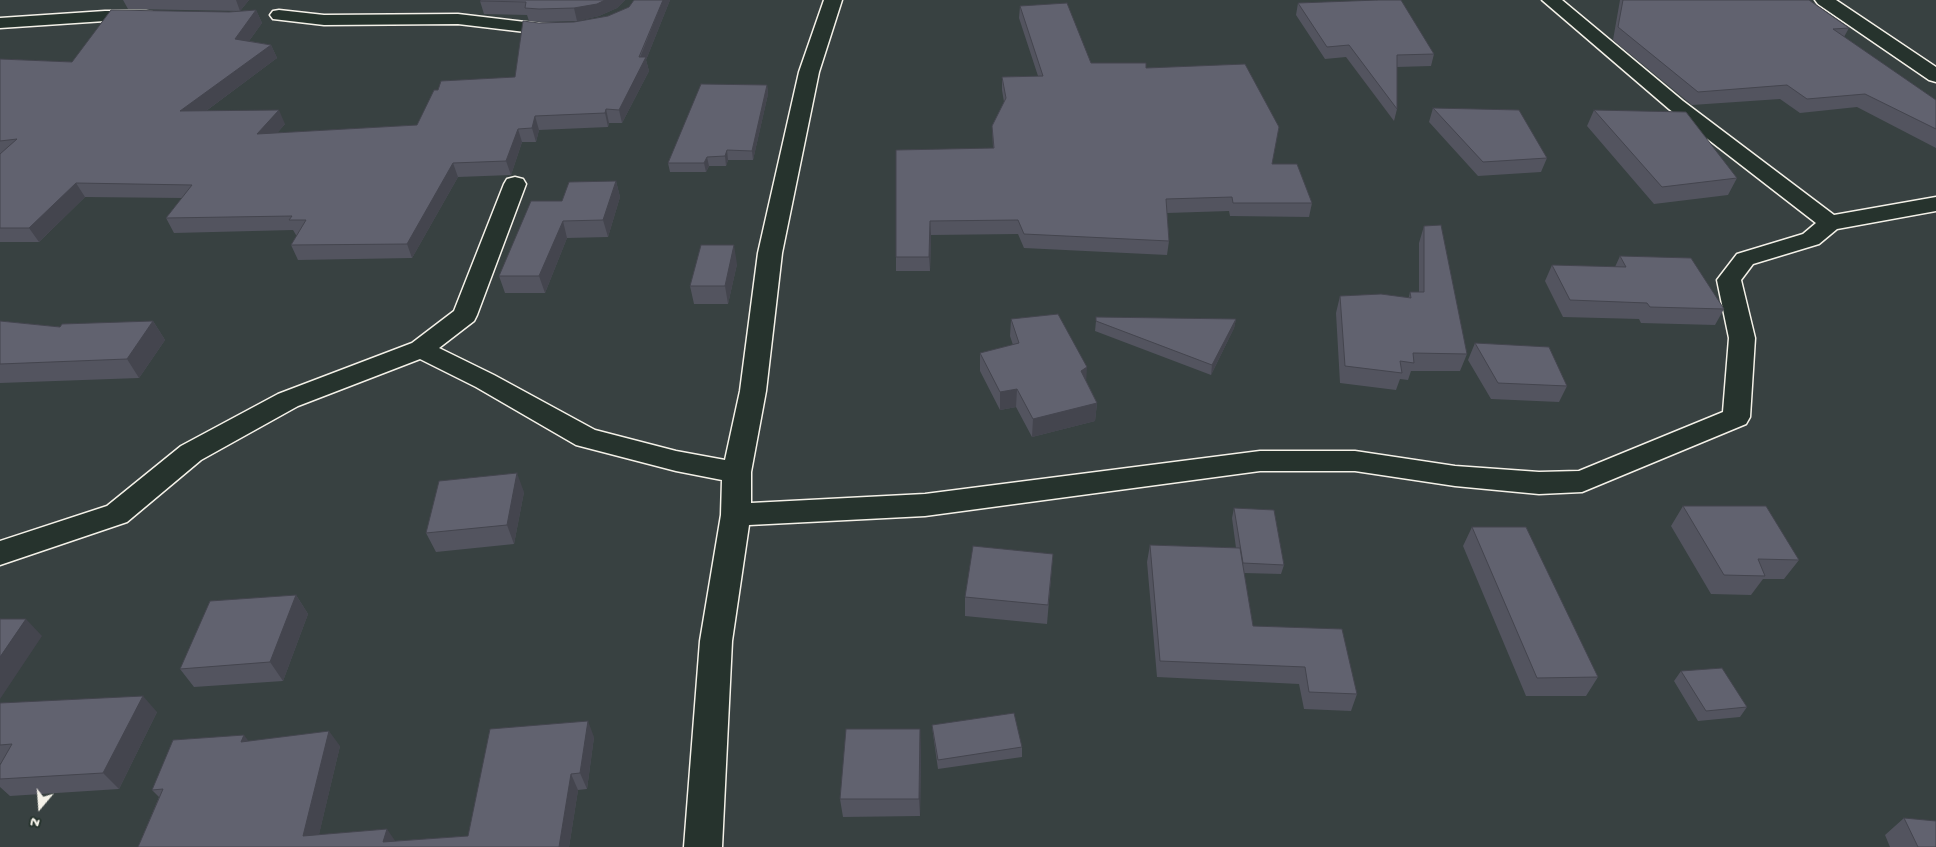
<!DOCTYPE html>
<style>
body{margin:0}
#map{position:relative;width:1936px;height:847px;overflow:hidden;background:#384141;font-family:"Gochi Hand",sans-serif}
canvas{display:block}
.north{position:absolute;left:15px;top:782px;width:50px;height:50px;-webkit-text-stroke:4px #26332d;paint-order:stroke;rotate:198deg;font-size:14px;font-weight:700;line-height:20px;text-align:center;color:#f4f1e8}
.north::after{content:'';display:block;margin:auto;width:18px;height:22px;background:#f4f1e8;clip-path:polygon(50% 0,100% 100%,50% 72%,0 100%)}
</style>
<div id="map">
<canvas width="1936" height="847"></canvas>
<div class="north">N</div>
</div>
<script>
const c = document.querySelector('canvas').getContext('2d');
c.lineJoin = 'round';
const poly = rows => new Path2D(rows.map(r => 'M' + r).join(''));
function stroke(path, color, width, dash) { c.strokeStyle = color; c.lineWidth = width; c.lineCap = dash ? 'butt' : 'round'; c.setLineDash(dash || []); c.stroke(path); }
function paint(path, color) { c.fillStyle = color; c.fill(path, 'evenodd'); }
const minor = poly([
 [824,0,842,0,819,72,782,253,766,391,751,472,751,503,925,494,1260,451,1355,451,1455,466,1539,472,1579,471,1723,412,1729,338,1717,280,1737,254,1803,234,1816,223,1669,109,1542,0,1562,0,1683,101,1834,215,1936,197,1936,211,1837,229,1819,244,1753,264,1741,280,1755,338,1750,417,1746,424,1582,492,1539,494,1455,486,1355,471,1260,471,925,516,749,525,732,641,722,847,684,847,700,641,721,515,722,480,676,471,576,445,476,387,420,359,298,406,201,460,127,522,0,565,0,541,107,506,181,446,278,394,412,343,454,311,504,184,507,179,515,177,523,179,526,184,477,315,474,321,439,348,494,375,595,430,676,451,725,460,740,391,758,253,799,72,824,0],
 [1815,0,1836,0,1936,67,1936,82,1929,80,1818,4,1815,0],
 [279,10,324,15,458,14,542,24,559,24,565,25,568,29,565,33,559,34,542,34,458,24,324,25,273,19,270,15,273,11,279,10],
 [105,11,146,11,152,12,155,16,152,20,146,21,105,21,0,28,0,18,105,11]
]);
const wall = poly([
 [123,0,249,0,240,11,128,9],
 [481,0,625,0,617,8,599,16,577,21,542,22,529,21,527,15,484,14,480,1],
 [634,0,670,0,646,60,649,71,622,123,609,123,608,127,539,130,536,142,522,142,511,175,458,177,412,258,298,260,291,245,297,235,296,235,293,230,174,233,166,218,182,198,85,197,39,242,0,242,0,59,72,62,229,12,256,10,262,23,249,41,271,45,277,58,206,111,285,124,277,133,417,125,438,90,515,77,539,23,574,22,608,16,629,7],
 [1620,0,1809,0,1849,28,1844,37,1936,100,1936,148,1857,107,1800,113,1780,99,1692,105,1613,40],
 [1298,3,1434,54,1431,66,1397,67,1397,109,1394,121,1346,57,1325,59,1296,15],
 [1020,6,1091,63,1146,68,1272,164,1312,203,1309,217,1230,216,1229,211,1167,213,1169,241,1167,255,1024,248,1018,234,931,235,930,271,896,271,896,257,993,148,992,126,1004,102,1002,90,1002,77,1038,76,1019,18],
 [767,85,768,94,753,160,728,160,726,166,709,166,706,172,670,172,668,163],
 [1433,108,1547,158,1541,172,1478,176,1429,122],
 [1594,110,1737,178,1728,195,1654,204,1587,126],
 [616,181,620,197,608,237,567,238,545,293,505,293,499,276,562,201],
 [1424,226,1467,354,1460,371,1411,371,1408,380,1400,379,1396,390,1340,383,1336,313,1340,296,1409,297,1410,292,1419,292,1419,243],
 [1620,256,1724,309,1715,325,1641,323,1639,319,1563,317,1545,281,1552,265,1615,267],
 [737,264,728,304,694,304,690,286],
 [1011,319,1086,381,1097,403,1095,421,1032,437,1016,407,1000,410,980,371,980,353,1013,345,1010,336],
 [1236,319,1234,328,1211,375,1095,331,1096,321],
 [0,321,60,327,153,321,165,340,139,378,0,383],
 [1475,343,1567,386,1559,402,1491,399,1468,360],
 [524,492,514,544,436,552,426,533],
 [1683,506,1799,560,1784,579,1763,579,1751,595,1711,594,1671,526],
 [1234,508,1284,565,1281,574,1244,573,1253,626,1357,694,1351,711,1304,709,1299,684,1157,677,1147,562,1150,545,1236,548,1232,518],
 [1472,527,1598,677,1586,696,1526,696,1463,546],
 [1053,554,1047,624,965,616,965,597],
 [296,595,308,614,283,681,194,687,180,669],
 [1681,671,1747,707,1740,717,1698,721,1674,681],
 [0,703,157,712,119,789,10,796,0,787,0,765,1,763,0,763],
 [932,725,1022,747,1022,757,938,769,933,734],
 [594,737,587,789,578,790,569,847,138,847,159,797,152,790,249,741,340,746,319,834,395,841,468,836],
 [921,747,920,816,843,817,840,799],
 [1904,818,1936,847,1890,847,1885,835]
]);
const shadedWall = poly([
 [236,0,249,0,240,11],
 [605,0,625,0,617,8,599,16,577,21,574,8],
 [663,0,670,0,646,60,649,71,622,123,619,110],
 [256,10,262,23,241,52,235,39],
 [271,45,277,58,187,125,180,111],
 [767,85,768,94,753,160,752,151],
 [606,109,609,123,608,127,605,113],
 [279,110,285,124,264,148,257,134],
 [535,116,539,130,536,142,532,128],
 [518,129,522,142,511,175,506,161],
 [727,150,728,160,726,166,725,156],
 [707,157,709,166,706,172,704,163],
 [453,163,458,177,412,258,407,244],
 [616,181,620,197,608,237,603,220],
 [76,183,85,197,39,242,29,228],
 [563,221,567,238,545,293,539,276],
 [930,221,931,235,930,271,929,257],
 [734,245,737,264,728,304,725,286],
 [1236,319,1234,328,1211,375,1212,365],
 [153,321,165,340,139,378,127,359],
 [1087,367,1086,385,1081,371],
 [1017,389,1016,407,1000,410,1000,392],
 [1097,403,1095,421,1032,437,1033,419],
 [517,473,524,492,514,544,507,525],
 [296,595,308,614,283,681,270,662],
 [26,619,42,636,0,699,0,657],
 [143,696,157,712,119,789,103,773],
 [588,721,594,737,587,789,580,773],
 [920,729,921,747,920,816,919,799],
 [329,731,340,746,316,847,303,836],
 [244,735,256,751,241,742],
 [571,774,578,790,569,847,559,847],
 [387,829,398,845,383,842]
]);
const building = poly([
 [481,0,605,0,597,4,574,8,539,9,525,8,526,2,480,1,481,0],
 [634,0,663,0,639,57,646,57,619,110,606,109,605,113,535,116,532,128,518,129,506,161,453,163,407,244,291,245,306,220,289,220,292,216,166,218,192,185,76,183,29,228,0,228,0,154,17,139,0,141,0,59,72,62,111,10,229,12,256,10,235,39,271,45,180,111,279,110,257,134,417,125,434,90,438,90,441,81,515,77,523,21,539,23,574,22,608,16,629,7,634,0],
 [1377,0,1401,0,1434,54,1397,55,1397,109,1349,45,1327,47,1298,3,1377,0],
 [1623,0,1809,0,1849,28,1833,29,1936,100,1936,129,1865,94,1807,99,1787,85,1698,92,1618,27,1623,0],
 [1067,3,1091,63,1146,63,1146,68,1245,64,1279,127,1272,164,1297,164,1312,203,1233,203,1232,197,1166,199,1169,241,1024,234,1018,220,930,221,929,257,896,257,896,150,994,148,992,126,1006,98,1002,77,1043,76,1020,6,1067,3],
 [701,84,767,85,752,151,727,150,725,156,707,157,704,163,668,163,701,84],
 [1433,108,1519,110,1547,158,1483,162,1433,108],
 [1594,110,1686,112,1737,178,1662,187,1594,110],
 [616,181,603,220,563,221,539,276,499,276,531,201,562,201,569,182,616,181],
 [1441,225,1467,354,1413,353,1414,363,1400,361,1402,373,1345,366,1340,296,1381,294,1411,298,1410,292,1424,292,1424,226,1441,225],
 [701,245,734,245,725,286,690,286,701,245],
 [1620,256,1691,258,1724,309,1650,307,1647,303,1570,300,1552,265,1626,267,1620,256],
 [1058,314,1087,367,1081,371,1097,403,1033,419,1017,389,1000,392,980,353,1019,343,1011,319,1058,314],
 [1096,317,1236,319,1212,365,1096,321,1096,317],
 [0,321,60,327,62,324,153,321,127,359,0,364,0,321],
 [1475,343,1549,347,1567,386,1498,383,1475,343],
 [517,473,507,525,426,533,439,481,517,473],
 [1683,506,1766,506,1799,560,1758,559,1765,576,1724,575,1683,506],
 [1234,508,1274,510,1284,565,1243,563,1234,508],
 [1472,527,1526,527,1598,677,1537,678,1472,527],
 [1150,545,1240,548,1253,626,1342,629,1357,694,1309,692,1305,667,1160,661,1150,545],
 [973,546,1053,554,1048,605,965,597,973,546],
 [296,595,270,662,180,669,210,601,296,595],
 [0,619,26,619,0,657,0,619],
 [1722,668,1747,707,1706,711,1681,671,1722,668],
 [143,696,103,773,0,779,0,765,12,744,0,745,0,703,143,696],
 [1014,713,1022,747,938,760,932,725,1014,713],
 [588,721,580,773,571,774,559,847,138,847,163,789,152,790,173,740,244,735,241,742,329,731,303,836,387,829,383,842,468,836,490,729,588,721],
 [846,729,920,729,919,799,840,799,846,729],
 [1904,818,1936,821,1936,847,1918,847,1904,818]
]);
stroke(minor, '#f4f1e8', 3);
paint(minor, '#26332d');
paint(wall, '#53545f');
paint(shadedWall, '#44454e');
paint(building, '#61626f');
stroke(building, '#44454e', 1);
</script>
